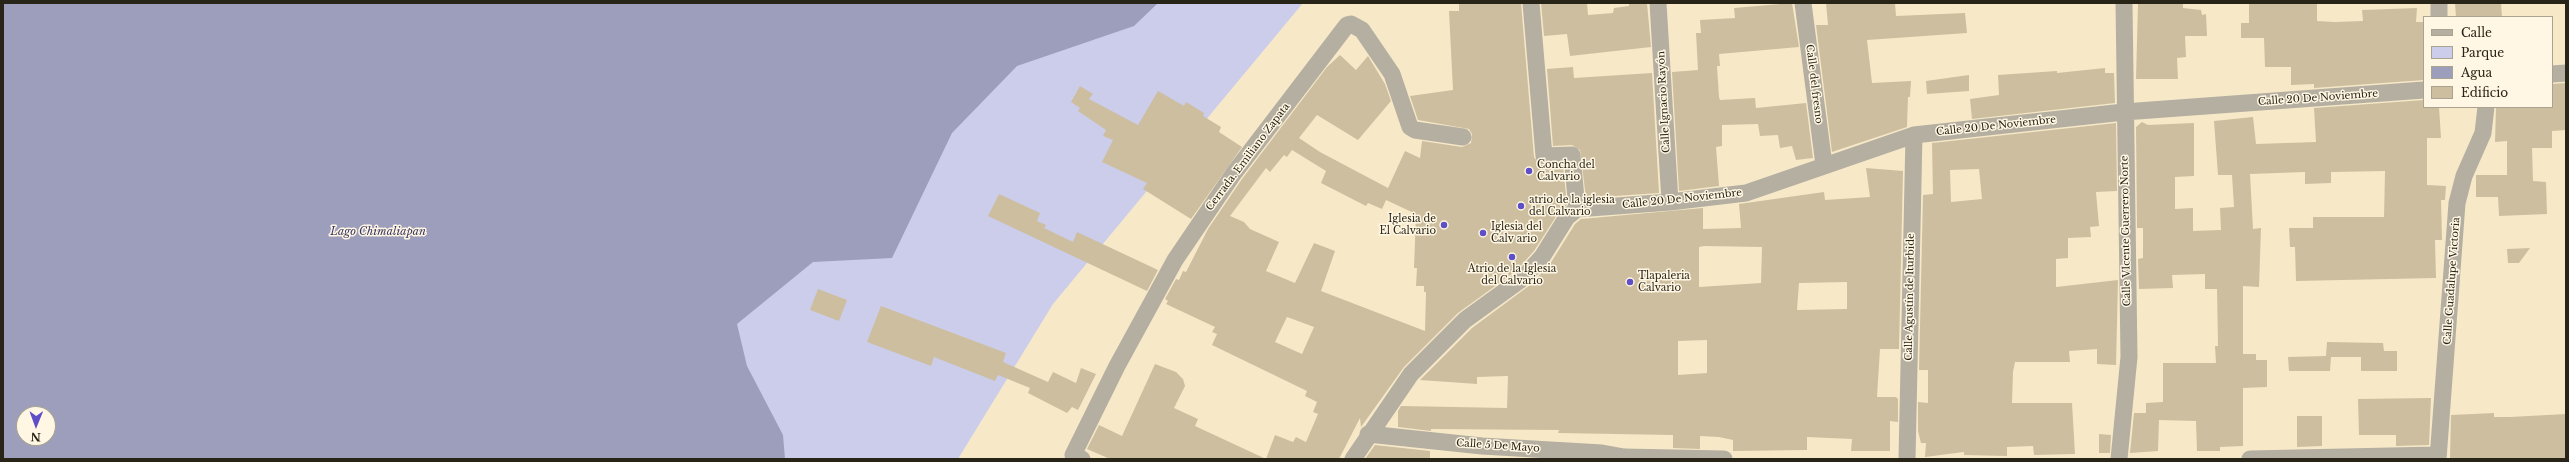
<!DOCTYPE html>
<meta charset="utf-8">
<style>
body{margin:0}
#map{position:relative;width:2569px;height:462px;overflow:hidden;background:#f7e9c8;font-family:"Libre Baskerville",serif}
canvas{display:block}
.frame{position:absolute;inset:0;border:4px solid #292418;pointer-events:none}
.legend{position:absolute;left:2423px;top:16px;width:130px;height:92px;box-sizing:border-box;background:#fff7e3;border:1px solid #a9a392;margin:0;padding:5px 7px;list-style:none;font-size:12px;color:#292418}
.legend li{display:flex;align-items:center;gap:8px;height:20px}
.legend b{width:20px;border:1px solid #a9a392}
.north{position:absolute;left:16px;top:406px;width:40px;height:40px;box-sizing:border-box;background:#fff7e3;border:1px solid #a9a392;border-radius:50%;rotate:181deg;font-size:11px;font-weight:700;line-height:16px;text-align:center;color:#292418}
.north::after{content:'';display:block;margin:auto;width:14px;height:18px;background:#5e4ec7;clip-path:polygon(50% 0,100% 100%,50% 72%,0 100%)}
</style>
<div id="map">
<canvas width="2569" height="462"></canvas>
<div class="frame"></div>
<ul class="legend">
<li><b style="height:5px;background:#b5afa2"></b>Calle</li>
<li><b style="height:11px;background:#cccdeb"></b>Parque</li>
<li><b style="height:11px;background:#9d9ebc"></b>Agua</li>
<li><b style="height:11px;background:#ccbe9f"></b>Edificio</li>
</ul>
<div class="north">N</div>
</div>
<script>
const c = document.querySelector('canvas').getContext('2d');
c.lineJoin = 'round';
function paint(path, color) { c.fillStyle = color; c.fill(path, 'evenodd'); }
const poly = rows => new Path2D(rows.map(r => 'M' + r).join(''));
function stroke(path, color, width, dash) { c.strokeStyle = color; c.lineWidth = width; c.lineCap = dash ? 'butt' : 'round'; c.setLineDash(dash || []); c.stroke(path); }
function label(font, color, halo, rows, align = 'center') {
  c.font = font + ' "Libre Baskerville",serif'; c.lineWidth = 3; c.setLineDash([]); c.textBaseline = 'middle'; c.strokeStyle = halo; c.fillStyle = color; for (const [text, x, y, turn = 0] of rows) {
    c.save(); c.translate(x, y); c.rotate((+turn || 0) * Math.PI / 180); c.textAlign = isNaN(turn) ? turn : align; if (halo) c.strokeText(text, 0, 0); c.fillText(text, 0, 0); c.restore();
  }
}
const green = poly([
 [3,3,1303,3,1053,304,958,459,3,459],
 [24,414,48,414,48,438,24,438]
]);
const water = poly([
 [3,3,1158,3,1134,26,1017,66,952,133,892,258,813,262,737,324,747,366,783,435,785,459,3,459],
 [24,414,48,414,48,438,24,438]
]);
const building = poly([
 [1459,3,1521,3,1534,157,1540,165,1563,165,1567,205,1559,212,1534,251,1516,271,1458,313,1404,367,1361,427,1360,418,1339,459,1110,459,1087,449,1099,425,1122,436,1155,364,1176,372,1183,379,1185,386,1174,408,1198,419,1195,426,1266,459,1275,435,1293,442,1296,437,1306,442,1318,414,1313,412,1317,402,1305,396,1307,391,1212,345,1217,334,1212,332,1215,327,1166,304,1168,301,1165,299,1176,279,1179,280,1183,271,1186,272,1208,229,1242,179,1327,67,1340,55,1356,70,1368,56,1385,84,1391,101,1358,140,1317,115,1299,138,1320,152,1388,188,1405,151,1420,158,1422,141,1462,147,1471,143,1472,134,1469,129,1418,120,1410,96,1453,90,1449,11,1459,11],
 [1292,150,1326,171,1321,183,1366,206,1368,203,1382,209,1386,200,1416,214,1414,268,1417,268,1416,286,1424,286,1424,292,1426,292,1425,331,1321,291,1335,251,1314,243,1295,283,1266,271,1279,242,1250,229,1244,222,1230,216,1266,168,1270,172,1284,155,1287,157],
 [1287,317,1314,327,1302,354,1275,342],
 [1541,3,1587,3,1588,15,1613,13,1614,8,1629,6,1629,3,1647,3,1651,47,1570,56,1567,34,1544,36],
 [1792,3,1799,47,1719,54,1720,66,1717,66,1719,97,1720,100,1755,98,1756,108,1806,103,1813,158,1796,160,1792,146,1780,148,1778,135,1760,136,1758,124,1722,125,1722,146,1716,147,1719,186,1679,191,1672,72,1698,70,1696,33,1701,33,1700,20,1735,18,1734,8],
 [1826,3,1895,3,1896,16,1965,13,1967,33,1867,40,1872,83,1911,81,1910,97,1908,97,1907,127,1832,152,1816,25,1828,25],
 [2138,3,2183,3,2183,8,2201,10,2202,15,2206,14,2207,36,2185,36,2186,57,2177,58,2178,79,2136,79],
 [2249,3,2317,3,2317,21,2335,22,2363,21,2362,10,2417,8,2416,22,2424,22,2424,80,2314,88,2314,84,2291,85,2291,67,2265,67,2264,38,2241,38,2241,23,2249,23],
 [2455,3,2501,3,2502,17,2456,17],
 [1573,67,1574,78,1652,73,1659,193,1586,198,1580,150,1572,145,1553,146,1547,69],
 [2105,68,2105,73,2114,73,2115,103,1972,119,1970,99,1999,95,1998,75,2057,71,2057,73],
 [1969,75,1969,91,1927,94,1926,81],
 [2566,83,2566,130,2552,131,2552,148,2532,148,2533,181,2546,182,2547,214,2499,216,2498,197,2476,197,2476,175,2507,175,2507,141,2495,142,2496,107,2552,107,2552,84],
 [1080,86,1093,94,1089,99,1138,125,1158,91,1184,106,1186,102,1204,113,1203,116,1221,127,1219,132,1242,147,1191,219,1143,189,1147,183,1102,162,1113,140,1103,136,1106,130,1078,111,1080,108,1071,102],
 [2424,100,2424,107,2439,107,2441,138,2427,138,2427,185,2446,186,2445,200,2441,200,2442,240,2435,240,2436,278,2296,281,2295,247,2290,247,2289,228,2313,228,2313,217,2384,217,2385,171,2331,172,2331,183,2305,184,2305,172,2250,174,2253,229,2261,228,2259,287,2243,286,2243,354,2256,354,2256,360,2267,360,2267,387,2243,388,2243,446,2220,447,2220,451,2197,451,2196,421,2159,420,2158,451,2130,453,2134,413,2146,413,2146,403,2163,402,2163,363,2216,363,2215,346,2218,346,2217,289,2205,289,2205,274,2172,275,2173,288,2139,289,2138,259,2143,258,2143,228,2137,228,2136,127,2142,122,2148,125,2194,123,2194,176,2175,177,2175,209,2193,208,2193,231,2221,230,2220,208,2234,207,2232,175,2218,175,2214,121,2253,117,2256,144,2316,142,2314,108],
 [2116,123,2117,191,2096,192,2099,226,2090,227,2091,237,2068,238,2068,258,2056,259,2056,287,2118,280,2116,365,2097,364,2097,349,2069,351,2070,362,2015,362,2013,372,2012,403,2072,403,2075,454,2034,455,2033,446,2007,447,2007,456,1964,455,1964,452,1925,457,1926,443,1921,443,1918,431,1918,402,1928,403,1928,370,1919,370,1923,195,1933,194,1932,143],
 [1979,169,1982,199,1951,202,1950,170],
 [1866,168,1903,171,1899,349,1880,349,1877,397,1896,397,1898,399,1898,422,1890,421,1890,451,1851,451,1852,439,1807,437,1807,450,1733,451,1733,440,1719,437,1700,436,1700,449,1673,448,1673,435,1558,433,1559,430,1431,429,1431,431,1398,427,1398,411,1401,406,1507,408,1508,376,1477,377,1477,384,1420,380,1472,328,1530,285,1550,264,1575,224,1581,219,1703,208,1703,229,1741,228,1739,204,1824,192,1825,200,1870,197],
 [1704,246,1762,247,1761,283,1699,287,1699,247],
 [1847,282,1847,309,1797,310,1799,283],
 [1707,340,1707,373,1678,375,1678,341],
 [999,194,1040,213,1037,221,1046,225,1044,228,1073,242,1077,232,1158,270,1147,291,988,216],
 [2530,248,2519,263,2508,263,2507,249],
 [818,289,847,300,839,321,810,310],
 [881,306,1006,353,1003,362,1048,382,1053,372,1076,383,1081,368,1096,374,1078,410,1072,407,1067,413,1028,393,1030,388,998,375,995,381,934,357,931,366,867,342],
 [2327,342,2383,343,2384,351,2397,351,2397,371,2361,371,2361,357,2331,357,2330,371,2289,371,2288,357,2326,356],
 [2431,398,2429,445,2396,446,2396,435,2359,435,2358,399],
 [2494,413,2494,417,2510,417,2566,414,2566,459,2450,459,2451,415],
 [2297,416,2322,416,2322,446,2297,447],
 [2099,434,2111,435,2110,453,2099,453],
 [1375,445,1430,451,1430,459,1365,459]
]);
const street = poly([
 [1531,3,1544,156,1572,155,1577,209],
 [1658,3,1670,202],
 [1803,3,1824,165],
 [2439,17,2439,3],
 [2552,74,2566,73],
 [1577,209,1670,202,1746,193,1914,135,2124,112,2424,90],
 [1368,434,1482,446,1602,453,1624,457,1724,459],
 [1082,459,1073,455,1117,366,1175,260,1234,173,1347,25,1351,24,1362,30,1392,74,1410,127,1415,130,1463,137],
 [1353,459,1411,374,1465,320,1523,278,1542,257,1567,217,1577,209],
 [1907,459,1914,135],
 [2119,459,2129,357,2124,3],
 [2250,459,2437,455],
 [2438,459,2457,203,2464,176,2483,133,2486,107]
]);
const markers = [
 [1529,171,4,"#5e4ec7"],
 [1521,206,4,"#5e4ec7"],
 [1444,225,4,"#5e4ec7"],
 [1483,233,4,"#5e4ec7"],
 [1512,257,4,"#5e4ec7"],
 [1630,282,4,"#5e4ec7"]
];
const streetNames = [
 ["Calle del fresno",1814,84,83],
 ["Calle 20 De Noviembre",2318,98,-4],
 ["Calle Ignacio Rayón",1664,102,-93],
 ["Calle 20 De Noviembre",1996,126,-6],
 ["Cerrada. Emiliano Zapata",1248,157,-53],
 ["Calle 20 De Noviembre",1682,199,-6],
 ["Calle VIcente Guerrero Norte",2126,231,-91],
 ["Calle Guadalupe Victoria",2452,281,-86],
 ["Calle Agustín de Iturbide",1910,297,-89],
 ["Calle 5 De Mayo",1498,446,4]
];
const poiNames = [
 ["Concha del",1537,165],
 ["Calvario",1537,177],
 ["atrio de la iglesia",1529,200],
 ["del Calvario",1529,212],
 ["Iglesia de",1436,219,"right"],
 ["El Calvario",1436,231,"right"],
 ["Iglesia del",1491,227],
 ["Calv ario",1491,239],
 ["Atrio de la Iglesia",1512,269,"center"],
 ["del Calvario",1512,281,"center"],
 ["Tlapaleria",1638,276],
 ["Calvario",1638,288]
];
const waterNames = [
 ["Lago Chimaliapan",378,232]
];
paint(green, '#cccdeb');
paint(water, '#9d9ebc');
paint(building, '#ccbe9f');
stroke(street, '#b5afa2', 17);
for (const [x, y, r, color] of markers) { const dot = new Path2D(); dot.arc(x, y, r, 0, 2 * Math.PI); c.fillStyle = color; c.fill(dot); stroke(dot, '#fff7e3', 1.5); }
label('10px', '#292418', '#fff7e3', streetNames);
label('10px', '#292418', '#fff7e3', poiNames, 'left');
label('italic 11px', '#383662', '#fff7e3', waterNames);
</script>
